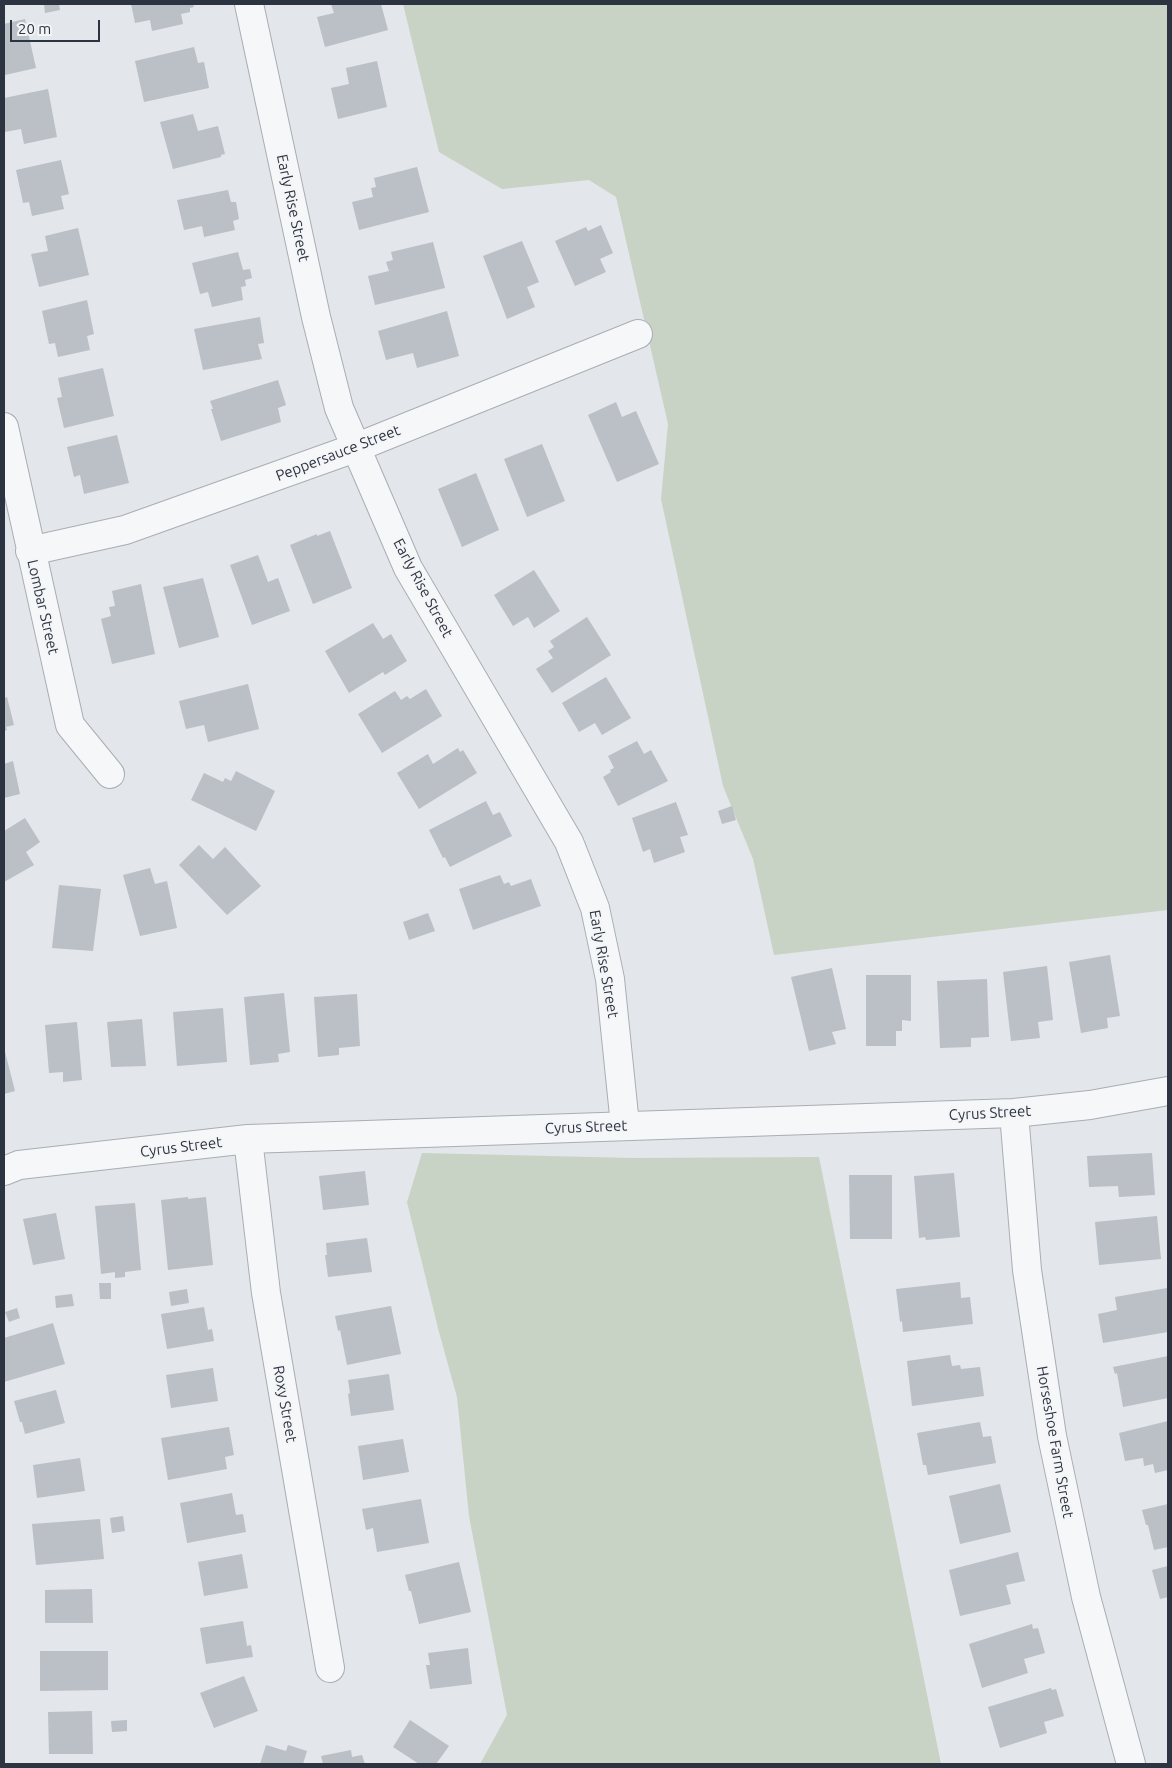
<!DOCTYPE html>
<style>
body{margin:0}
#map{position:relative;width:1172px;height:1768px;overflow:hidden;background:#e3e6ea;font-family:Ubuntu,sans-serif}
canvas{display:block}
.frame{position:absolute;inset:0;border:5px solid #2d3441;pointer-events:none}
.scale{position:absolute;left:10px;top:20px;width:90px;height:22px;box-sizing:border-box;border:2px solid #2d3441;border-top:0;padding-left:6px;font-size:15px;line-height:18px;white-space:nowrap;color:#2d3441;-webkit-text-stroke:4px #f3f5f7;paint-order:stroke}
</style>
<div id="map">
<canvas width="1172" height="1768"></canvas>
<div class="frame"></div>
<div class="scale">20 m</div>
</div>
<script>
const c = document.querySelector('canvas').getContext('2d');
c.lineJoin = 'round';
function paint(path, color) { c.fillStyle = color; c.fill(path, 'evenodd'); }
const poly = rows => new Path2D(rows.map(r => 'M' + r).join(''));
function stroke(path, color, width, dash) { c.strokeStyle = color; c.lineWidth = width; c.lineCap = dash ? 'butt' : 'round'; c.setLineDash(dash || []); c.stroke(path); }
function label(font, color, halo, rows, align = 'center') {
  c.font = font + ' Ubuntu,sans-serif'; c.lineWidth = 4; c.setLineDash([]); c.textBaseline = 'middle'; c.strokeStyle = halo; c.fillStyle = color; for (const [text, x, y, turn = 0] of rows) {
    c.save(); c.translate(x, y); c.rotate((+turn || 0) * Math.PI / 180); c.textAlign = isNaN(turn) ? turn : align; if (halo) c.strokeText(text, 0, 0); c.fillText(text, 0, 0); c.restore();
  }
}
const green = poly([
 [403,4,1168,4,1168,910,774,955,753,859,723,786,661,499,668,424,616,197,589,180,502,189,439,152],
 [422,1153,633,1158,819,1157,941,1764,480,1764,507,1715,469,1516,457,1397,439,1332,407,1202]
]);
const building = poly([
 [44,4,59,4,60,10,45,13],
 [131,4,193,4,194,7,190,8,190,12,181,14,183,24,152,31,150,20,135,23],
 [331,4,381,4,388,30,325,47,317,17,334,13],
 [25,19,36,68,5,75,4,24],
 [194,47,198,63,204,62,209,88,144,102,135,61],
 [377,61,387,107,338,119,331,88,349,84,346,68],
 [48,89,57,137,24,144,21,129,5,132,4,98],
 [193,114,198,131,218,126,225,154,221,155,221,157,173,169,160,122],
 [61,160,69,194,61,196,64,209,32,216,29,202,23,203,16,170],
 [417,167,429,212,359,230,352,202,373,197,371,188,376,187,374,178],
 [228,190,231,202,236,202,239,219,233,221,235,230,204,237,202,226,184,230,177,200],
 [601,225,613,253,600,259,606,272,575,286,555,241,586,227,588,231],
 [78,228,89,275,39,287,31,254,48,251,45,236],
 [522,241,539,282,527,287,535,307,507,319,483,256],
 [433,242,445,288,375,305,368,276,389,271,386,262,393,260,391,252],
 [238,252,243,270,250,269,252,278,245,280,246,286,241,287,243,300,212,307,208,292,200,294,192,263],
 [87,300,94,334,87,336,90,350,58,357,55,343,49,344,42,311],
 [447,311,459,356,417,368,413,353,386,360,378,331],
 [260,317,264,343,258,344,262,359,203,370,194,329],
 [103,368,114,416,64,428,57,398,62,397,58,378],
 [278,380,286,405,278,408,281,422,221,441,211,409,213,409,210,401],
 [616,402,622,417,636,411,659,464,617,482,588,415],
 [117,435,129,483,84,494,80,475,74,477,67,447],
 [542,444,565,501,527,517,504,459],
 [476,473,499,530,462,547,438,489],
 [330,531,352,588,313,604,290,545,317,534,317,536],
 [258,555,268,582,278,578,290,611,252,625,230,565],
 [534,570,560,611,534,628,528,617,513,626,494,595],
 [203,578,219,637,179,648,163,587],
 [141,584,155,654,112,664,101,619,111,616,109,607,115,606,112,591],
 [587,617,611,655,552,693,536,669,553,658,548,651,554,647,550,641],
 [373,623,383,639,391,634,407,661,385,675,383,672,349,693,325,651],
 [606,677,631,718,602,735,595,723,579,732,562,703],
 [248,684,259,729,208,742,204,725,186,729,179,701],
 [426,689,442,716,382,753,358,714,395,691,401,700,407,696,410,699],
 [7,697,14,725,6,727,7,730,4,731,4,698],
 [637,741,644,754,651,750,668,781,618,806,603,777,611,772,610,770,614,768,608,756],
 [458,748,460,752,463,750,477,773,419,809,397,773,428,754,433,764],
 [13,761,20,794,4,798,4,764],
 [236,771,275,791,256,831,191,800,204,773,223,782,225,778,231,781],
 [486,801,493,815,500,812,512,836,450,867,445,857,443,858,429,830],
 [676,802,688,835,680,837,685,852,654,863,650,849,643,852,632,818],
 [732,806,736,820,722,824,718,811],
 [25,818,40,842,26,852,34,865,4,882,4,831],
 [199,845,213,859,225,847,261,886,227,915,179,865],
 [150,868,155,884,167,881,177,928,140,936,123,875],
 [500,875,504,884,509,882,511,886,531,879,541,906,473,930,459,889],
 [59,885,101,889,93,951,52,948],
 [428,913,435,931,409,940,403,922],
 [1110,955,1120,1016,1107,1018,1108,1028,1081,1033,1069,962],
 [1047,966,1053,1020,1038,1022,1040,1038,1011,1041,1003,972],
 [832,968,846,1029,832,1032,836,1044,809,1051,791,977],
 [866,975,911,975,911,1021,902,1020,902,1031,896,1031,896,1046,866,1046],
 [987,979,989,1037,971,1038,971,1047,940,1048,937,981],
 [284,993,290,1052,278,1054,279,1062,250,1065,244,997],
 [357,994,360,1046,339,1048,339,1055,318,1057,314,997],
 [223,1008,227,1062,177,1066,173,1012],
 [142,1019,146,1066,111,1067,107,1022],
 [77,1022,82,1080,63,1082,63,1072,49,1073,45,1025],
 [4,1048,15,1091,4,1094],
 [1152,1153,1155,1195,1119,1197,1118,1186,1089,1187,1087,1156],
 [365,1171,369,1205,323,1210,319,1176],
 [954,1173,960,1237,926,1240,925,1237,919,1238,914,1176],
 [849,1175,892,1175,892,1239,850,1239],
 [188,1197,188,1199,206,1197,213,1265,168,1270,161,1200],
 [135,1203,141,1270,125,1272,125,1277,115,1278,115,1272,101,1274,95,1206],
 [56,1213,65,1259,33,1265,23,1219],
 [1157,1216,1161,1259,1099,1265,1095,1222],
 [367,1238,372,1272,328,1277,325,1255,327,1255,326,1243],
 [960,1282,961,1298,970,1297,973,1324,903,1332,902,1321,900,1322,896,1289],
 [99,1283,111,1283,111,1299,100,1299],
 [1167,1288,1168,1332,1103,1343,1098,1314,1117,1310,1115,1297],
 [187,1289,189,1303,171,1306,169,1292],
 [72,1294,74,1306,56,1308,55,1296],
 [391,1306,401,1354,347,1365,340,1330,338,1331,335,1316],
 [204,1307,208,1330,212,1329,214,1341,167,1349,161,1314],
 [17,1308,20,1318,9,1322,5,1312],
 [53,1323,65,1364,4,1382,4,1338],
 [950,1355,952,1366,960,1365,961,1369,980,1367,984,1396,912,1406,907,1361],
 [1168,1356,1168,1398,1123,1407,1117,1373,1115,1374,1113,1367],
 [213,1368,218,1401,171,1408,166,1375],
 [389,1374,394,1410,351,1416,348,1394,350,1393,348,1380],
 [56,1390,65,1423,25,1434,22,1422,20,1422,14,1401],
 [1168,1421,1168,1470,1155,1473,1153,1464,1144,1466,1143,1458,1125,1461,1119,1433],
 [980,1422,983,1437,991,1436,996,1463,928,1475,926,1465,923,1465,917,1433],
 [229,1427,234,1455,225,1457,227,1469,168,1480,161,1438],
 [403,1439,409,1472,363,1480,358,1446],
 [80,1458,85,1491,37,1498,33,1465],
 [1000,1484,1011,1532,960,1544,949,1496],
 [232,1493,236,1515,243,1514,246,1532,187,1543,180,1503],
 [421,1499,429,1543,377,1552,373,1528,366,1530,362,1509],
 [1168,1504,1168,1547,1154,1550,1148,1525,1146,1525,1142,1510],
 [123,1516,125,1531,112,1533,110,1518],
 [100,1519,104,1559,36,1565,32,1524],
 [1018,1552,1025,1581,1006,1585,1011,1604,960,1616,949,1570],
 [242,1554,248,1588,204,1596,198,1562],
 [459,1562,471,1612,419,1624,411,1591,409,1591,405,1575],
 [1168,1566,1168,1597,1160,1599,1152,1570],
 [92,1589,93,1623,45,1623,45,1590],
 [243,1621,247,1646,251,1645,253,1657,206,1664,200,1628],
 [1032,1624,1033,1629,1038,1628,1045,1653,1024,1659,1028,1673,982,1688,969,1644],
 [468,1648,472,1684,430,1689,426,1665,430,1665,428,1653],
 [40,1651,108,1651,108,1690,40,1691],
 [244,1676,258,1711,214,1728,200,1693],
 [1051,1688,1052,1690,1056,1689,1064,1716,1044,1722,1047,1733,1000,1748,988,1707],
 [92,1711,93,1754,49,1754,48,1712],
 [127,1720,127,1731,112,1732,111,1721],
 [410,1720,449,1746,436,1764,419,1764,393,1747],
 [266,1745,286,1751,288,1745,307,1751,303,1764,260,1764],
 [351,1750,352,1757,362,1755,365,1764,323,1764,321,1756]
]);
const minor = poly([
 [249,4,316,317,339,408,408,568,569,842,595,908,610,979,625,1125],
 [4,427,70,725,110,774],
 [30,551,125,530,355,448,638,334],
 [1014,1113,1027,1270,1052,1436,1086,1597,1131,1764],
 [248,1139,266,1293,330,1668],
 [4,1171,19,1165,248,1139,1014,1113,1090,1105,1168,1091]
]);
const streetNames = [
 ["Early Rise Street",293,208,78],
 ["Peppersauce Street",338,453,-21],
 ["Early Rise Street",423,588,62],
 ["Lombar Street",43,607,77],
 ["Early Rise Street",604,964,80],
 ["Cyrus Street",990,1113,-3],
 ["Cyrus Street",586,1127,-2],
 ["Cyrus Street",181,1147,-7],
 ["Roxy Street",285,1404,80],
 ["Horseshoe Farm Street",1055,1442,80]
];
paint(green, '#c9d3c5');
paint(building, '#bbbfc6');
stroke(minor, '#a9adb4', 30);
stroke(minor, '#f6f7f9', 28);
label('15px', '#2d3441', '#f3f5f7', streetNames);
</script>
